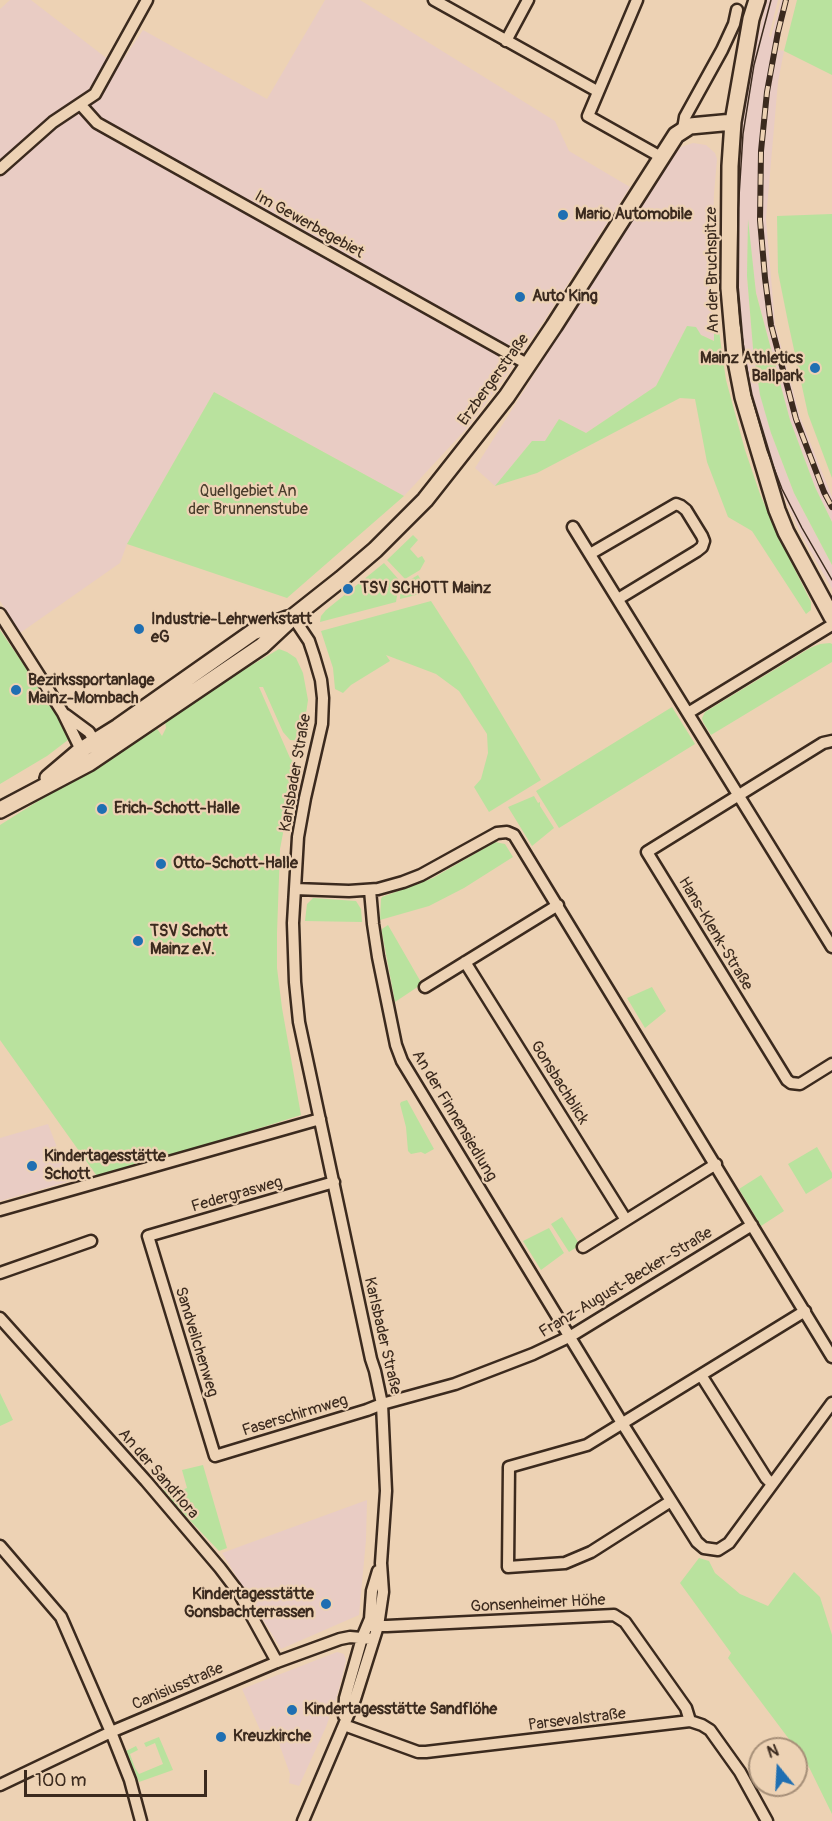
<!DOCTYPE html>
<meta charset="utf-8">
<style>
body{margin:0}
#map{position:relative;width:832px;height:1821px;overflow:hidden;background:#edd2b4;font-family:Pangolin,sans-serif}
canvas{display:block}
.north{position:absolute;left:748px;top:1737px;width:60px;height:60px;box-sizing:border-box;background:#edd2b4;border:2px solid #a68f78;border-radius:50%;rotate:342deg;font-size:16px;font-weight:700;line-height:24px;text-align:center;color:#3b2a1e}
.north::after{content:'';display:block;margin:auto;width:21px;height:27px;background:#1f6fb2;clip-path:polygon(50% 0,100% 100%,50% 72%,0 100%)}
.scale{position:absolute;left:24px;top:1770px;width:183px;height:27px;box-sizing:border-box;border:3px solid #3b2a1e;border-top:0;padding-left:8px;font-size:18px;line-height:21px;white-space:nowrap;color:#3b2a1e;-webkit-text-stroke:4px #edd2b4;paint-order:stroke}
</style>
<div id="map">
<canvas width="832" height="1821"></canvas>
<div class="north">N</div>
<div class="scale">100 m</div>
</div>
<script>
const c = document.querySelector('canvas').getContext('2d');
c.lineJoin = 'round';
function paint(path, color) { c.fillStyle = color; c.fill(path, 'evenodd'); }
const poly = rows => new Path2D(rows.map(r => 'M' + r).join(''));
function stroke(path, color, width, dash) { c.strokeStyle = color; c.lineWidth = width; c.lineCap = dash ? 'butt' : 'round'; c.setLineDash(dash || []); c.stroke(path); }
function label(font, color, halo, rows, align = 'center') {
  c.font = font + ' Pangolin,sans-serif'; c.lineWidth = 4.5; c.setLineDash([]); c.textBaseline = 'middle'; c.strokeStyle = halo; c.fillStyle = color; for (const [text, x, y, turn = 0] of rows) {
    c.save(); c.translate(x, y); c.rotate((+turn || 0) * Math.PI / 180); c.textAlign = isNaN(turn) ? turn : align; if (halo) c.strokeText(text, 0, 0); c.fillText(text, 0, 0); c.restore();
  }
}
const built = poly([
 [10,0,31,0,118,67,143,30,267,99,325,0,360,0,555,121,569,151,630,187,542,324,500,384,468,427,404,496,214,392,127,544,120,563,20,633,0,601,0,9],
 [767,0,778,0,769,36,771,37,781,0,789,0,777,50,784,51,778,82,766,219,775,324,800,417,832,497,832,522,815,487,790,420,756,292,748,226,747,276,753,348,758,382,771,433,794,493,832,565,832,589,802,536,778,484,760,438,743,368,735,277,740,128,756,32,759,32],
 [693,143,706,145,715,153,717,159,714,194,711,287,715,341,701,335,687,326,656,386,586,433,559,419,545,441,532,441,495,486,475,468,672,156,681,147],
 [48,1124,70,1181,0,1201,0,1138],
 [367,1500,366,1540,359,1615,281,1649,222,1553],
 [337,1652,344,1654,346,1661,338,1693,326,1727,299,1786,289,1783,290,1774,276,1735,264,1739,242,1689]
]);
const green = poly([
 [797,0,832,0,832,75,784,51],
 [832,214,832,478,808,414,788,322,778,272,777,216],
 [748,219,756,293,790,420,815,487,832,522,832,565,794,493,771,433,760,395,753,348,747,276],
 [687,326,696,327,701,335,714,341,714,328,719,331,726,380,745,450,760,494,777,534,811,602,811,610,806,614,752,531,728,517,707,462,695,399,680,398,537,473,495,486,532,441,545,441,559,419,586,433,656,386],
 [214,392,404,496,287,598,127,544],
 [413,535,418,540,410,549,418,558,422,556,425,561,420,570,405,579,387,560],
 [384,563,401,582,399,584,396,602,320,622,321,616,326,610],
 [418,575,428,592,400,599,401,585],
 [431,601,469,660,541,780,489,812,474,787,481,779,488,753,487,734,459,691,436,674,386,655,390,661,351,685,343,693,335,689,333,668,321,631],
 [0,630,58,715,68,740,47,756,0,784],
 [830,643,832,644,832,662,711,735,703,722,702,718,705,712,810,648,820,644],
 [279,649,287,652,296,658,303,673,308,700,302,741,290,740,283,732,263,687,259,687,290,758,296,765,280,849,277,933,277,968,282,1008,301,1115,99,1179,0,1040,0,825,156,727,162,736,166,728,165,721,245,669],
 [672,707,695,744,559,828,536,791],
 [534,796,538,803,540,802,540,806,554,828,532,846,508,807],
 [495,842,505,844,513,857,464,888,429,906,380,920,381,899,382,897,433,878],
 [313,898,356,901,361,909,362,922,305,921,307,904],
 [388,925,422,984,395,1002,382,933,382,929],
 [652,987,666,1011,645,1028,627,998],
 [407,1100,434,1149,425,1154,421,1152,411,1154,408,1151,406,1127,400,1104,401,1102],
 [817,1147,832,1173,832,1178,806,1194,788,1164],
 [761,1175,784,1211,761,1226,739,1189],
 [562,1217,580,1245,569,1252,551,1224],
 [549,1228,564,1253,541,1270,523,1241],
 [0,1393,13,1420,0,1426],
 [203,1465,227,1548,219,1551,161,1490,174,1486,176,1492,187,1488,182,1470],
 [699,1558,709,1561,715,1573,740,1594,768,1606,794,1572,820,1597,832,1635,832,1814,807,1763,728,1658,731,1653,680,1583],
 [159,1737,173,1770,139,1782,126,1751,136,1746,138,1750,130,1754,135,1768,139,1774,163,1764,155,1743,146,1747,144,1743]
]);
const minor = poly([
 [434,0,597,91],
 [637,0,588,116,661,157],
 [506,41,528,0],
 [80,104,97,123,529,365],
 [683,129,685,117,722,50,734,24,737,10],
 [0,169,53,122,95,94,147,0],
 [573,527,832,947],
 [590,554,676,504,681,506,686,510,702,536,704,541,702,547,697,551,618,599],
 [0,614,63,713,84,756],
 [293,617,309,641,314,656,321,680,323,698,322,724,305,798,298,837,293,923,295,982,299,1022,371,1359,375,1371,382,1404,386,1491,381,1563,383,1592,378,1626,355,1699,303,1821],
 [688,713,832,625],
 [66,715,89,732,97,745],
 [832,741,823,743,647,852,787,1080,791,1083,800,1084,832,1064],
 [295,889,349,891,378,889,403,882,421,875,497,833,507,832,514,835,832,1357],
 [370,890,373,924,378,957,396,1045,402,1061,622,1423,697,1542,704,1548,718,1550,729,1543,832,1403],
 [465,962,626,1220],
 [425,987,558,905],
 [334,1182,148,1236,215,1456,367,1410,382,1404,455,1384,533,1354,571,1336,752,1225],
 [0,1210,320,1119],
 [583,1247,716,1164],
 [0,1273,91,1241],
 [0,1318,146,1481,220,1568,239,1593,277,1662],
 [701,1375,766,1478,772,1484],
 [671,1501,591,1552,565,1563,508,1567,509,1467,587,1445,805,1311],
 [0,1546,61,1617,111,1732,130,1780,141,1821],
 [367,1626,387,1626,614,1615,625,1622,686,1708,690,1721],
 [344,1716,345,1698,362,1638,370,1619,372,1591,378,1571],
 [344,1725,418,1752,426,1752,690,1721,702,1725,710,1730,740,1772,767,1821],
 [0,1785,111,1732,277,1662,340,1639,350,1637,373,1639]
]);
const secondary = poly([
 [757,0,751,19,733,122,730,166,729,288,735,356,743,397,777,510,786,532,832,617],
 [48,778,81,750,118,727,253,632,287,619],
 [0,810,89,763,262,646,293,617,341,579,375,550,425,500,507,396,554,326,676,135,690,126,733,122]
]);
const tram = poly([
 [771,0,754,65,743,134,738,212,737,287,740,323,751,394,767,450,782,489,802,528,832,580]
]);
const rail = poly([
 [786,0,778,32,767,92,761,151,760,220,765,278,771,325,796,419,824,492,832,507]
]);
const markers = [
 [563,215,6,"#1f6fb2"],
 [520,297,6,"#1f6fb2"],
 [815,368,6,"#1f6fb2"],
 [348,589,6,"#1f6fb2"],
 [139,629,6,"#1f6fb2"],
 [16,690,6,"#1f6fb2"],
 [102,809,6,"#1f6fb2"],
 [161,864,6,"#1f6fb2"],
 [138,941,6,"#1f6fb2"],
 [32,1166,6,"#1f6fb2"],
 [326,1604,6,"#1f6fb2"],
 [292,1710,6,"#1f6fb2"],
 [221,1737,6,"#1f6fb2"]
];
const poiNames = [
 ["Mario Automobile",575,215],
 ["Auto King",532,297],
 ["Mainz Athletics",803,359,"right"],
 ["Ballpark",803,377,"right"],
 ["TSV SCHOTT Mainz",360,589],
 ["Industrie-Lehrwerkstatt",151,620],
 ["eG",151,638],
 ["Bezirkssportanlage",28,681],
 ["Mainz-Mombach",28,699],
 ["Erich-Schott-Halle",114,809],
 ["Otto-Schott-Halle",173,864],
 ["TSV Schott",150,932],
 ["Mainz e.V.",150,950],
 ["Kindertagesstätte",44,1157],
 ["Schott",44,1175],
 ["Kindertagesstätte",314,1595,"right"],
 ["Gonsbachterrassen",314,1613,"right"],
 ["Kindertagesstätte Sandflöhe",304,1710],
 ["Kreuzkirche",233,1737]
];
const streetNames = [
 ["Im Gewerbegebiet",309,225,29],
 ["An der Bruchspitze",713,270,-91],
 ["Erzbergerstraße",494,380,-54],
 ["Karlsbader Straße",296,773,-80],
 ["Hans-Klenk-Straße",715,934,59],
 ["Gonsbachblick",559,1083,58],
 ["An der Finnensiedlung",454,1116,59],
 ["Federgrasweg",237,1195,-16],
 ["Franz-August-Becker-Straße",626,1283,-31],
 ["Karlsbader Straße",382,1336,77],
 ["Sandveilchenweg",196,1342,73],
 ["Faserschirmweg",295,1416,-17],
 ["An der Sandflora",158,1474,49],
 ["Gonsenheimer Höhe",538,1604,-3],
 ["Canisiusstraße",178,1687,-23],
 ["Parsevalstraße",577,1720,-7]
];
const parkNames = [
 ["Quellgebiet An",248,492],
 ["der Brunnenstube",248,510]
];
paint(built, '#e9ccc4');
paint(green, '#b9e29e');
stroke(minor, '#3b2a1e', 15);
stroke(secondary, '#3b2a1e', 20);
stroke(minor, '#edd2b4', 10);
stroke(secondary, '#edd2b4', 15);
stroke(tram, '#3b2a1e', 1.5);
stroke(rail, '#3b2a1e', 6);
stroke(rail, '#edd2b4', 4, [11]);
for (const [x, y, r, color] of markers) { const dot = new Path2D(); dot.arc(x, y, r, 0, 2 * Math.PI); c.fillStyle = color; c.fill(dot); stroke(dot, '#edd2b4', 2); }
label('bold 16px', '#3b2a1e', '#edd2b4', poiNames, 'left');
label('16px', '#3b2a1e', '#edd2b4', streetNames);
label('16px', '#483c2b', '#edd2b4', parkNames);
</script>
